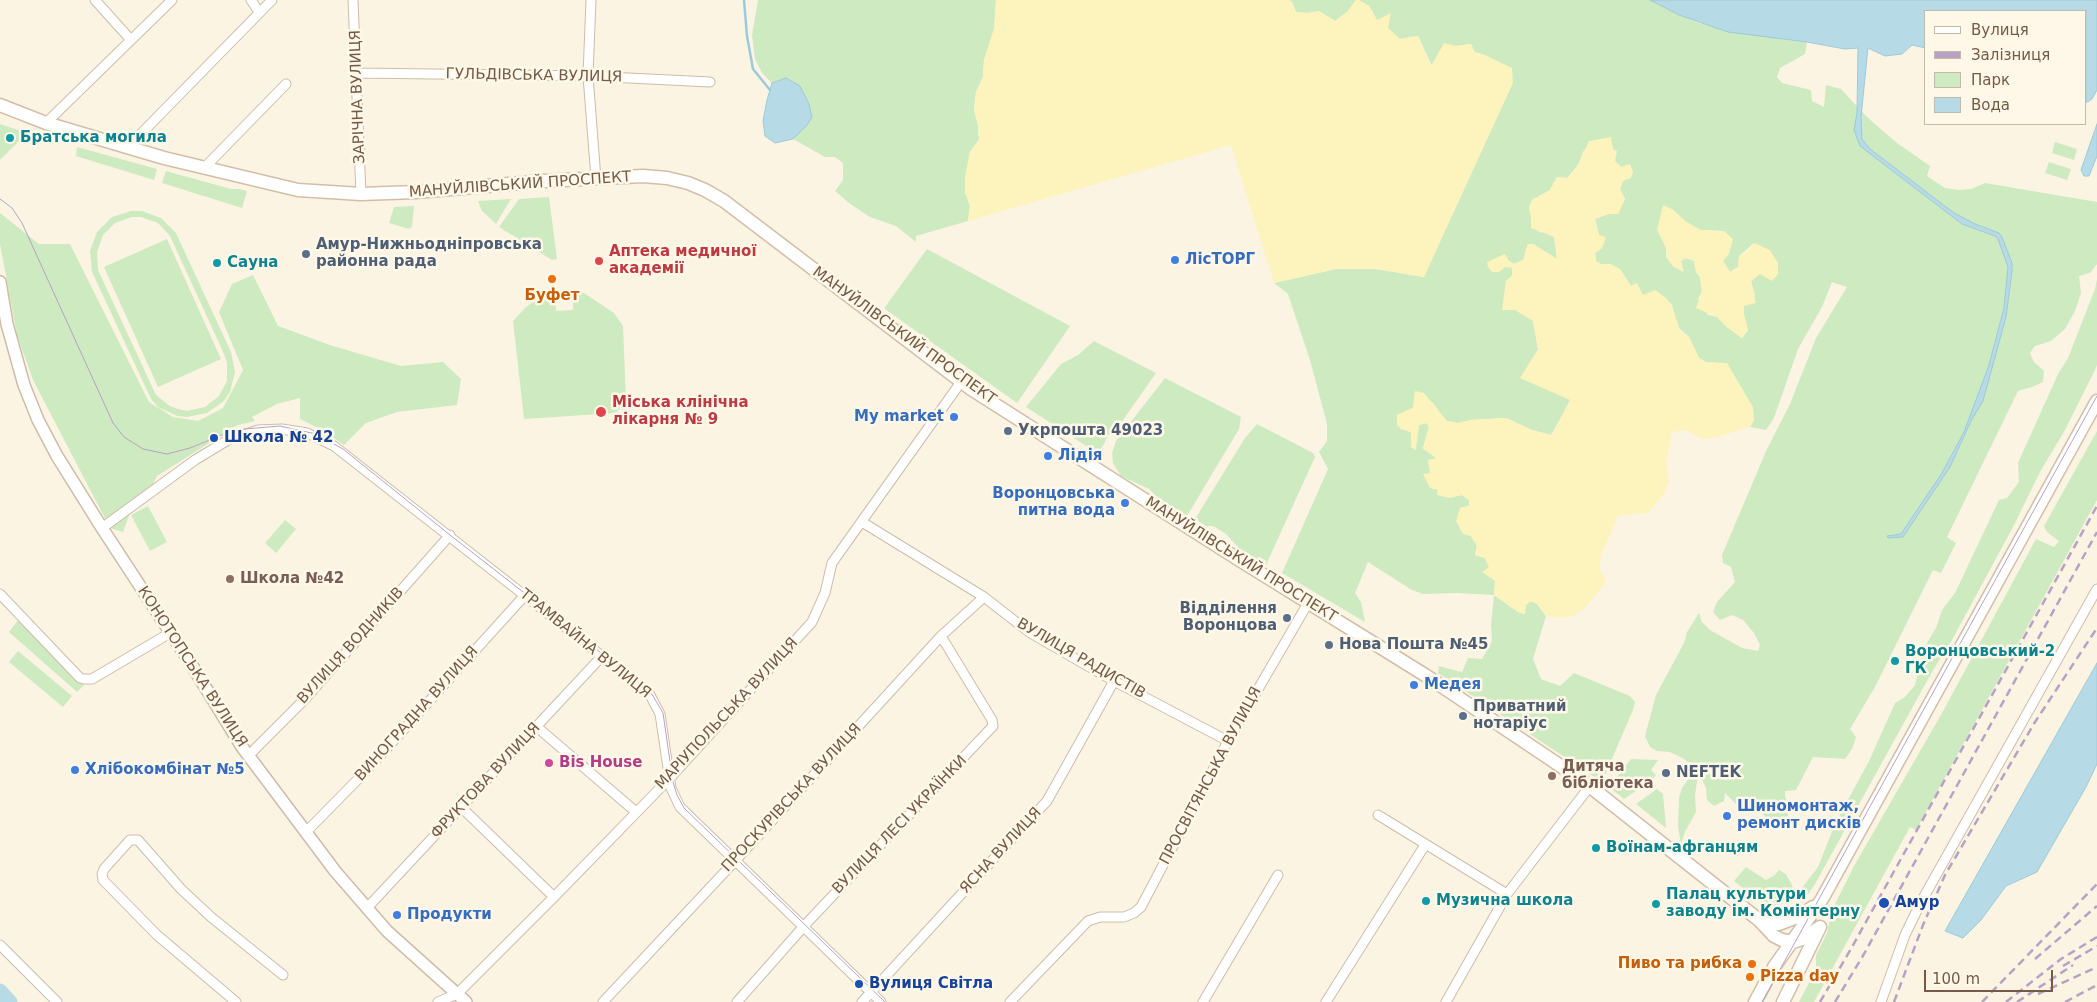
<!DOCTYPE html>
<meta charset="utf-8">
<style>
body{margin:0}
#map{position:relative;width:2097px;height:1002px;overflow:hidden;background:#fcf4e2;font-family:"DejaVu Sans",sans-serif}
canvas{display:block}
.legend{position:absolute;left:1924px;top:10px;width:162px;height:115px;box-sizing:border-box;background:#fff8e8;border:1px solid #c7b9a8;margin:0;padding:6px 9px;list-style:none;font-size:15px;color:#745b48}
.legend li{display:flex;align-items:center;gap:10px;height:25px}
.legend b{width:25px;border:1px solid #c7b9a8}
.scale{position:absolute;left:1924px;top:970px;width:129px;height:22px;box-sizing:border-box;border:2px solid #745b48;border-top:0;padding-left:6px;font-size:15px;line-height:18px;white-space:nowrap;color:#745b48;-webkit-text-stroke:4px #fff8e8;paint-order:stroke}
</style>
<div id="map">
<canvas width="2097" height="1002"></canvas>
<ul class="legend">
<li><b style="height:6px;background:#fff"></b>Вулиця</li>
<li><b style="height:6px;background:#b7a1c5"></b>Залізниця</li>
<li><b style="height:14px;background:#ceeac0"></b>Парк</li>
<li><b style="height:14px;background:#b6dbe6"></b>Вода</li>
</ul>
<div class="scale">100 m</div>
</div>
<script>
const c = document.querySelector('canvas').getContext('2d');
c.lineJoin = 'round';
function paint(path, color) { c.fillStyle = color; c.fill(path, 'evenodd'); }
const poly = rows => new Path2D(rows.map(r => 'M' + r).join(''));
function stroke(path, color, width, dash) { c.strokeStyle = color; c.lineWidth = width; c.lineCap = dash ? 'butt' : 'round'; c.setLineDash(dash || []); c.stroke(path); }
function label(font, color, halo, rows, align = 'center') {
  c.font = font + ' "DejaVu Sans",sans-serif'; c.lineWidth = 5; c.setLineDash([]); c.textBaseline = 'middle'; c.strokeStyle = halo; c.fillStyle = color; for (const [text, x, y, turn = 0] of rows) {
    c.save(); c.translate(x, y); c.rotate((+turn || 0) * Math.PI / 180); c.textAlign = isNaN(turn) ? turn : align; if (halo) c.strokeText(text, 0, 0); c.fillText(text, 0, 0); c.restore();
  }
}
const green = poly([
 [758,0,996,0,994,29,984,60,983,77,976,92,974,110,978,125,979,140,970,152,965,178,965,192,970,206,968,221,916,236,916,242,896,226,870,217,849,203,835,191,843,180,843,163,835,157,825,157,793,139,807,125,786,78,772,83,762,73,755,59,752,35],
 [1289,0,1356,0,1348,11,1335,21,1319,11,1307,13,1296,12,1292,2],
 [1359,0,1650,0,1679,15,1702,24,1787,40,1807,42,1805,54,1780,68,1777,77,1782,83,1811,90,1812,101,1824,107,1826,85,1841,89,1867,117,1897,143,1930,166,1927,176,1945,188,1960,190,1971,189,1985,183,2097,202,2097,264,2090,273,2079,276,2081,293,2075,311,2065,329,2051,341,2035,346,2030,353,2034,362,2044,371,2043,382,2032,387,2018,391,1947,537,1956,543,1941,573,1933,570,1875,687,1850,729,1856,737,1852,749,1845,759,1813,757,1796,790,1785,791,1785,797,1790,806,1787,818,1780,823,1769,821,1749,799,1740,808,1725,793,1724,801,1714,806,1707,800,1706,788,1696,768,1698,775,1695,795,1696,812,1685,832,1681,844,1678,827,1679,798,1682,788,1696,768,1684,759,1670,752,1657,751,1650,747,1645,736,1656,695,1684,643,1687,632,1699,613,1702,622,1710,630,1742,648,1758,651,1760,645,1754,633,1743,620,1732,615,1720,620,1713,612,1717,602,1735,582,1731,567,1723,563,1722,555,1767,449,1790,404,1816,338,1847,287,1832,282,1822,307,1798,349,1774,418,1766,430,1750,427,1754,420,1727,364,1706,362,1699,358,1689,337,1631,286,1620,269,1610,264,1600,264,1596,261,1595,253,1602,248,1595,219,1608,214,1618,214,1625,199,1620,189,1623,181,1621,167,1615,161,1584,150,1578,165,1567,178,1557,177,1550,190,1532,200,1529,208,1539,232,1547,233,1554,237,1557,259,1533,244,1528,244,1523,260,1514,264,1509,261,1499,272,1505,267,1512,267,1512,276,1506,281,1504,302,1533,321,1538,349,1571,400,1551,435,1532,430,1506,418,1471,420,1458,423,1446,421,1433,403,1415,392,1413,408,1397,415,1401,429,1411,432,1411,446,1415,450,1419,425,1426,423,1429,427,1423,448,1437,459,1428,460,1431,473,1438,490,1437,495,1454,496,1462,495,1469,500,1471,536,1477,546,1475,555,1485,558,1495,581,1494,595,1518,612,1524,614,1526,605,1531,601,1537,604,1546,616,1533,659,1541,679,1560,686,1574,673,1630,696,1635,702,1633,710,1602,782,1438,673,1439,666,1462,672,1468,658,1482,659,1492,641,1491,625,1494,595,1456,593,1423,594,1412,590,1368,562,1355,593,1361,602,1365,622,1282,573,1328,469,1319,452,1327,441,1327,424,1310,360,1288,294,1274,283,1336,269,1376,269,1424,277,1458,200,1487,56,1474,52,1471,44,1456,46,1432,66,1418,36,1400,39,1377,20,1369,6],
 [1672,209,1685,221,1700,230,1724,231,1723,261,1730,272,1738,267,1739,256,1754,243,1760,273,1751,281,1755,295,1744,306,1744,315,1748,330,1742,338,1727,327,1717,317,1708,315,1698,299,1702,291,1700,277,1696,272,1694,261,1686,258,1681,261,1683,271,1674,267,1666,257],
 [0,124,27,133,0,160],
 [2055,142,2077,149,2074,160,2052,153],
 [77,147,157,169,154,180,76,156],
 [2049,162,2071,169,2067,180,2045,173],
 [166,171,231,189,239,189,247,191,242,208,162,183],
 [549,197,557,259,552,260,499,227,519,199],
 [511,199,496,224,482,211,478,201],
 [414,206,412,227,409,229,389,223,394,207],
 [131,211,142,211,161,218,176,233,231,352,235,372,230,392,224,401,207,413,187,417,177,416,158,407,151,399,92,272,90,251,97,232,112,217],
 [132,217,141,217,158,223,170,236,224,354,227,363,227,381,219,396,205,407,187,411,178,409,170,406,156,395,98,270,97,252,103,235,115,223],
 [0,213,39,244,70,244,149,402,173,417,198,421,223,408,243,370,219,312,232,284,253,275,278,326,330,345,401,366,443,362,461,379,457,405,397,412,366,423,344,445,322,430,300,419,300,398,277,404,252,417,255,421,238,425,157,476,151,488,136,497,123,532,110,528,33,380,17,335,0,244],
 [167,239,221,359,158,387,104,267],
 [927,249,1070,326,1017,403,885,309,885,307],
 [2097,279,2097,365,2093,374,2065,430,2040,472,2013,527,1952,640,1932,672,1815,884,1807,896,1800,901,1797,898,1797,894,1818,867,1835,824,1869,761,1895,703,1905,697,1915,685,1918,672,1918,663,1925,646,1936,628,1942,610,1955,593,1999,500,2007,498,2019,482,2018,463,2058,374,2068,358,2095,289],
 [555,293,556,311,573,310,573,293,584,293,614,313,623,326,626,400,616,413,524,419,513,321,526,307,542,296],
 [1094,341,1156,373,1116,430,1108,435,1104,444,1097,453,1026,407,1061,364,1078,355],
 [1165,378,1241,417,1239,429,1187,516,1156,496,1149,489,1121,476,1113,463,1112,453,1116,441],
 [1257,424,1313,453,1315,457,1266,565,1239,548,1226,534,1213,526,1206,526,1195,519,1245,438],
 [2097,431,2097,500,1916,830,1910,827,1814,1002,1799,1002,1816,969,1816,955,1827,933,1832,910,1854,866,1942,713,2036,539,2054,547,2059,541,2047,532,2044,526],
 [148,506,167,542,150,551,131,515],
 [285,520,296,529,276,553,265,543],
 [19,619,84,685,77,692,9,632],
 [18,651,72,696,63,707,9,662],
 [1631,759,1658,760,1651,770,1656,775,1651,781,1624,799,1609,787],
 [1657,789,1663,794,1666,828,1636,804],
 [1746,867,1766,880,1775,875,1779,870,1786,874,1793,887,1776,908,1770,910,1734,881]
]);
const sand = poly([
 [996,0,1289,0,1292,2,1296,12,1307,13,1319,11,1335,21,1348,11,1356,0,1359,0,1369,6,1377,20,1391,13,1388,28,1400,39,1418,36,1431,66,1444,43,1456,46,1471,44,1475,52,1487,56,1512,68,1513,83,1424,277,1376,269,1336,269,1274,283,1231,145,968,221,970,206,965,192,965,178,970,152,979,140,978,125,974,110,976,92,983,77,984,60,994,29],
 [1611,137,1613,149,1617,151,1615,161,1621,167,1630,164,1633,172,1631,178,1623,181,1620,189,1625,199,1618,214,1608,214,1595,219,1599,235,1606,237,1602,248,1595,253,1596,261,1601,264,1610,264,1620,269,1630,286,1637,283,1643,295,1655,290,1665,297,1672,305,1680,331,1689,337,1699,358,1706,362,1727,363,1753,407,1754,420,1750,427,1717,437,1703,439,1684,430,1672,432,1666,463,1669,480,1665,492,1649,513,1618,516,1602,553,1599,567,1606,582,1595,596,1586,607,1571,617,1559,618,1546,616,1537,604,1531,601,1526,605,1525,614,1518,612,1494,595,1495,581,1482,572,1489,567,1485,558,1475,555,1477,546,1471,536,1463,534,1456,521,1460,508,1470,505,1469,500,1462,495,1450,498,1437,495,1438,490,1430,488,1423,474,1430,473,1428,460,1437,458,1423,449,1429,427,1426,423,1419,425,1416,450,1411,447,1411,432,1401,429,1397,425,1397,415,1413,408,1415,391,1424,393,1447,421,1458,423,1471,420,1506,418,1532,430,1552,435,1570,400,1520,378,1538,349,1533,321,1515,310,1502,310,1506,281,1512,276,1512,268,1505,267,1499,272,1492,272,1488,267,1487,262,1505,254,1509,261,1514,264,1523,260,1528,244,1533,244,1557,259,1554,237,1531,228,1531,217,1529,208,1532,200,1550,190,1557,177,1568,178,1578,165,1589,141],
 [1663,205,1672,209,1685,221,1700,230,1724,231,1733,239,1729,254,1723,261,1730,272,1738,267,1739,256,1747,252,1754,243,1770,250,1778,263,1778,274,1772,281,1760,274,1751,281,1756,303,1744,306,1744,315,1748,330,1742,338,1727,327,1717,317,1696,308,1702,291,1700,277,1696,272,1694,261,1686,258,1681,261,1684,272,1674,267,1666,256,1666,248,1657,230]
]);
const water = poly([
 [1650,0,2097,0,2097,90,2092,99,2088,102,2086,102,2086,11,1926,11,1926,48,1912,45,1902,54,1885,56,1868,48,1861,117,1862,139,1870,149,1954,213,1975,224,1999,233,2002,237,2012,263,2012,271,2006,317,1983,401,1971,421,1950,467,1903,537,1888,538,1887,536,1901,534,1942,473,1964,432,1989,365,2004,308,2008,267,1998,239,1995,236,1962,224,1860,146,1854,130,1857,113,1858,48,1845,49,1807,42,1728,32,1679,15,1650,0],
 [786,78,800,86,809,104,812,117,807,125,793,139,775,143,765,136,763,121,767,100,772,83,786,78],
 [2097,124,2097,156,2089,176,2084,176,2081,170,2097,124],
 [2097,663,2097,764,2086,787,2037,872,2006,886,1981,920,1963,938,1945,931,2097,663]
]);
const stream = poly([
 [744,0,747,36,753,69,770,90]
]);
const river = poly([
 [0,991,10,1002]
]);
const minor = poly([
 [95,0,131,40],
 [251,0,259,12],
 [353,0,361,194],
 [591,0,588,76,596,179],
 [357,73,588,76,710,82],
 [46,123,172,0],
 [128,147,272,0],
 [205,167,286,84],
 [862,522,984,597,1029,632,1114,681,1228,741],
 [102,528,195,460,228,440,258,430,282,429,307,433,334,446,649,693,660,714,671,788,680,807,881,1002],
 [0,594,80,678,84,679,92,679,170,633],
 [537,727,636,812],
 [249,755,304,700,450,535],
 [461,807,554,897],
 [1378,815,1507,894],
 [306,832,368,769,526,594],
 [367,908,604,654],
 [0,945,57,1002],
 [236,1002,157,935,103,880,102,874,104,869,130,840,138,840,181,889,211,917,283,975],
 [438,1002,457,994,554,897,670,778,812,622,825,593,832,563,961,382],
 [603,1002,735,861,941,636,984,597],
 [737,1002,805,925,993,726,992,720,941,636],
 [862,1002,1047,801,1114,681],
 [1010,1002,1088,921,1100,917,1124,917,1134,913,1141,907,1228,741,1308,603],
 [1203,1002,1278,875],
 [1326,1002,1425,845],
 [1446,1002,1507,894,1590,786],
 [1881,1002,1905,935,1921,902,2097,589]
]);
const tertiary = poly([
 [0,282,7,324,24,385,38,420,57,456,102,528,193,667,242,747,335,871,387,931,466,1002]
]);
const secondary = poly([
 [0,105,46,123,164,158,298,190,361,194,416,192,544,181,643,176,667,178,688,183,705,190,724,201,971,389,1241,561,1425,675,1583,781,1759,920,1774,936,1782,940,1793,942,1802,939,1820,927],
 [1760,921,1779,924,1800,916,1813,907],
 [1755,1002,1774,967,1822,899,2097,401],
 [1783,1002,1819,929]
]);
const tram = poly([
 [0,199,12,208,22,223,113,423,124,437,143,449,167,454,190,448,222,435,244,429,280,426,316,434,343,449,450,535,650,691,663,713,673,782,677,795,684,808,885,1002],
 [1762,1002,2097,396]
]);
const rail = poly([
 [2035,959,2097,906],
 [2063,966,2097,946],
 [2038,994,2097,967],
 [1820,1002,1852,947,2097,506],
 [1835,1002,1864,954,2097,532],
 [1894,1002,1923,925,1945,875,2035,722,2097,628],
 [1982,1002,2097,884],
 [2006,1002,2061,959,2097,937],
 [2017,1002,2073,965],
 [2065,1002,2097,985]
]);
const markers = [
 [10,138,5,"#0f9aa8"],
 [306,254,5,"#5c6f8a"],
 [1175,260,5,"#3f7fe0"],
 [599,261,5,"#e0444e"],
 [217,263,5,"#0f9aa8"],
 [552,279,5,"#e8710a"],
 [601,412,6,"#e0444e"],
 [954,417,5,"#3f7fe0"],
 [1008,431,5,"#5c6f8a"],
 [214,438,5,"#1a4fb4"],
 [1048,456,5,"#3f7fe0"],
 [1125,503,5,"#3f7fe0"],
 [230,579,5,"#8d6e63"],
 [1287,618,5,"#5c6f8a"],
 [1329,645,5,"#5c6f8a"],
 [1895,661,5,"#0f9aa8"],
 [1414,685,5,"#3f7fe0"],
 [1463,716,5,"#5c6f8a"],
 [549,763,5,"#d1479c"],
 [75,770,5,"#3f7fe0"],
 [1666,773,5,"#5c6f8a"],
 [1552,776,5,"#8d6e63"],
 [1727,816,5,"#3f7fe0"],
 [1596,848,5,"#0f9aa8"],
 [1426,901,5,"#0f9aa8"],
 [1884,903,6,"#1a4fb4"],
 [1656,904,5,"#0f9aa8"],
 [397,915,5,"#3f7fe0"],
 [1752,964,5,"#e8710a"],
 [1750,977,5,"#e8710a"],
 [859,984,5,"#1a4fb4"]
];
const streetNames = [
 ["ГУЛЬДІВСЬКА ВУЛИЦЯ",534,76,1],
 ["ЗАРІЧНА ВУЛИЦЯ",358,97,-92],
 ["МАНУЙЛІВСЬКИЙ ПРОСПЕКТ",520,185,-4],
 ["МАНУЙЛІВСЬКИЙ ПРОСПЕКТ",904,336,36],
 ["МАНУЙЛІВСЬКИЙ ПРОСПЕКТ",1241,560,32],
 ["ТРАМВАЙНА ВУЛИЦЯ",585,644,39],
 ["ВУЛИЦЯ ВОДНИКІВ",351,646,-48],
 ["ВУЛИЦЯ РАДИСТІВ",1081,659,30],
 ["КОНОТОПСЬКА ВУЛИЦЯ",192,667,57],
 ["ВИНОГРАДНА ВУЛИЦЯ",417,714,-48],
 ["МАРІУПОЛЬСЬКА ВУЛИЦЯ",727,714,-47],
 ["ПРОСВІТЯНСЬКА ВУЛИЦЯ",1211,776,-62],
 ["ФРУКТОВА ВУЛИЦЯ",486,781,-47],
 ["ПРОСКУРІВСЬКА ВУЛИЦЯ",792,798,-47],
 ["ВУЛИЦЯ ЛЕСІ УКРАЇНКИ",900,825,-46],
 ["ЯСНА ВУЛИЦЯ",1001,851,-47]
];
const cultureNames = [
 ["Братська могила",20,138],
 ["Сауна",227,263],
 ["Воронцовський-2",1905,652],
 ["ГК",1905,669],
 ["Воїнам-афганцям",1606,848],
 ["Палац культури",1666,895],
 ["заводу ім. Комінтерну",1666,912],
 ["Музична школа",1436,901]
];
const serviceNames = [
 ["Амур-Нижньодніпровська",316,245],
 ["районна рада",316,262],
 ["Укрпошта 49023",1018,431],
 ["Відділення",1277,609,"right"],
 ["Воронцова",1277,626,"right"],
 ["Нова Пошта №45",1339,645],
 ["Приватний",1473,707],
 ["нотаріус",1473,724],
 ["NEFTEK",1676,773]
];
const healthNames = [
 ["Аптека медичної",609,252],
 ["академії",609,269],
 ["Міська клінічна",612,403],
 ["лікарня № 9",612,420]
];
const shopNames = [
 ["ЛісТОРГ",1185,260],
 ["My market",944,417,"right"],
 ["Лідія",1058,456],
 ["Воронцовська",1115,494,"right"],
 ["питна вода",1115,511,"right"],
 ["Медея",1424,685],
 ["Хлібокомбінат №5",85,770],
 ["Шиномонтаж,",1737,807],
 ["ремонт дисків",1737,824],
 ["Продукти",407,915]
];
const foodNames = [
 ["Буфет",552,296],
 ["Пиво та рибка",1742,964,"right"],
 ["Pizza day",1760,977,"left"]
];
const transitNames = [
 ["Школа № 42",224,438],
 ["Амур",1895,903],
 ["Вулиця Світла",869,984]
];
const educationNames = [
 ["Школа №42",240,579],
 ["Дитяча",1562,767],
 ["бібліотека",1562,784]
];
const hotelNames = [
 ["Bis House",559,763]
];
paint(green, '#ceeac0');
paint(sand, '#fdf3bc');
paint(water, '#b6dbe6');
stroke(water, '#9ccad8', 1);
stroke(stream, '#9ccad8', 2.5);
stroke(river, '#b6dbe6', 15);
stroke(minor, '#cebca9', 11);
stroke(tertiary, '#cebca9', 14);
stroke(secondary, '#d3bea8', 15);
stroke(minor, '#fff', 9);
stroke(tertiary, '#fff', 11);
stroke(secondary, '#fff', 12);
stroke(tram, '#b7a1c5', 1);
stroke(rail, '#b7a1c5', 2.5, [8, 5]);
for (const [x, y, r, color] of markers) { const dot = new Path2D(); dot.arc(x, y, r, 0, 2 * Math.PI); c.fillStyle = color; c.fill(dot); stroke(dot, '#fff8e8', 2); }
label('15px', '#745b48', '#fff8e8', streetNames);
label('bold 15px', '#0d838f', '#fff8e8', cultureNames, 'left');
label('bold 15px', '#4e5e75', '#fff8e8', serviceNames, 'left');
label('bold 15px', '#be3a42', '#fff8e8', healthNames, 'left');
label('bold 15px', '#366cbe', '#fff8e8', shopNames, 'left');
label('bold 15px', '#c56008', '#fff8e8', foodNames);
label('bold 15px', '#164399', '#fff8e8', transitNames, 'left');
label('bold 15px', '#785e54', '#fff8e8', educationNames, 'left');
label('bold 15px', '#b23c85', '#fff8e8', hotelNames, 'left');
</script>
